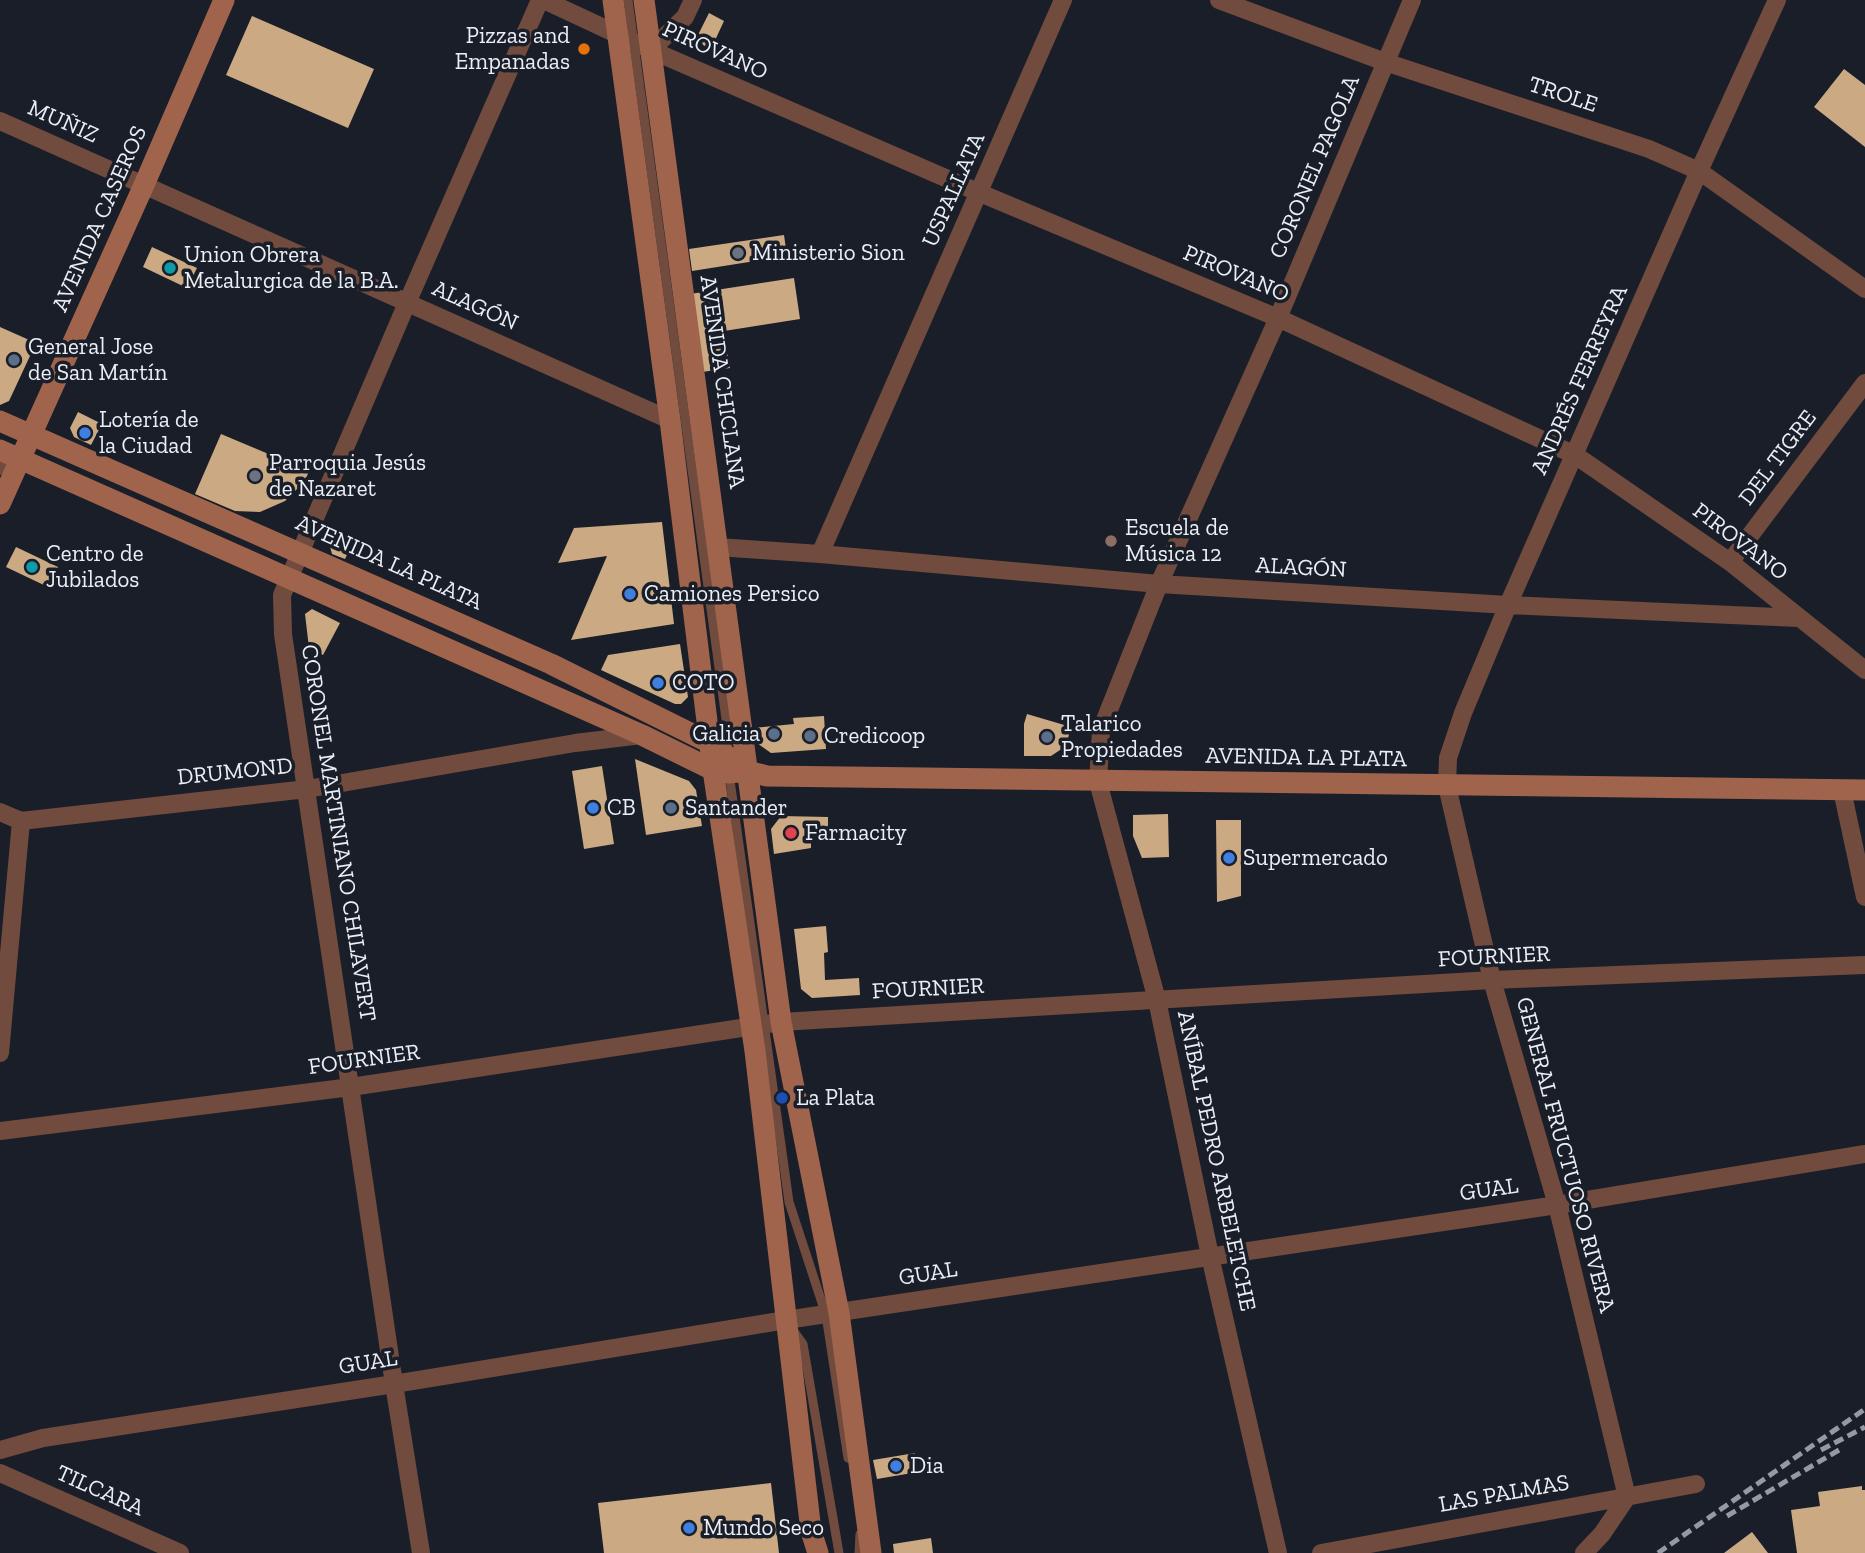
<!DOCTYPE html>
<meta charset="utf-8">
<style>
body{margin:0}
canvas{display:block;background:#191e29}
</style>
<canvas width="1865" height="1553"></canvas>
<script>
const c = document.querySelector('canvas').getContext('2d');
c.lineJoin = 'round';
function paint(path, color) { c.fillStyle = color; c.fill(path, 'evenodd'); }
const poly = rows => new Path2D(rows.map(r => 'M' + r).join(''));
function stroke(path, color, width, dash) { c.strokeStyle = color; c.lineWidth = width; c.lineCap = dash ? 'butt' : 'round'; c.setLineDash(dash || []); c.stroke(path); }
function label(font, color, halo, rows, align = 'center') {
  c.font = font + ' "Zilla Slab",serif'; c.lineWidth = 7; c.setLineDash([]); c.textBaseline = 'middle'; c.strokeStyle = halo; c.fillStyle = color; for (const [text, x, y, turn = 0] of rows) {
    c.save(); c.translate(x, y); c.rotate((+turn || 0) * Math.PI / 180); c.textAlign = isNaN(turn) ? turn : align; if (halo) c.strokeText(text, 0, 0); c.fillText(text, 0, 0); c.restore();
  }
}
const building = poly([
 [709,13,724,21,711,49,703,45,699,33],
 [252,16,374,69,348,128,226,75],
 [1844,69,1865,85,1865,147,1814,107],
 [784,235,787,256,692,271,689,249],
 [152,247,197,268,187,288,143,267],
 [794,278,800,319,724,331,730,368,702,372,690,294],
 [0,327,36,343,9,401,0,405],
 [78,412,102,424,91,445,74,437,70,428],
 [221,434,309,471,305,481,285,501,260,512,235,511,195,494],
 [662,522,674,624,571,640,607,556,558,563,574,528],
 [332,531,354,540,345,559,332,554,328,539],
 [16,547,58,567,48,587,6,567],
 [312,609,340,623,323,655,309,648,305,614],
 [680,644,688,697,681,704,675,704,601,670,608,655],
 [1027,714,1071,727,1066,746,1051,756,1024,756,1024,724],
 [824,716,826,749,771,753,754,741,753,728,794,724,793,718],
 [635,759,689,781,696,790,702,826,646,835],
 [602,766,614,844,584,849,572,771],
 [1168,814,1169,857,1142,858,1133,836,1133,815],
 [781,816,828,817,828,838,811,838,811,848,774,854,771,829],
 [1216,820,1241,820,1241,896,1217,902],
 [826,926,828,952,824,953,825,980,859,978,860,995,812,998,801,989,794,929],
 [915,1453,918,1472,877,1479,873,1460],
 [771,1483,779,1553,604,1553,598,1503],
 [1862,1486,1862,1490,1865,1490,1865,1553,1797,1553,1791,1510,1820,1506,1818,1492],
 [1752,1532,1768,1553,1724,1553],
 [931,1538,933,1553,894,1553,893,1544]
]);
const service = poly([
 [628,0,726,719,728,752],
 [729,773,789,1202,826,1315,848,1458],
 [793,1330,803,1344,839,1553],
 [859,1553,860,1534]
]);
const minor = poly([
 [544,0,651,50,980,193,1278,318,1575,455,1730,562,1865,670],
 [1219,0,1385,62,1649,149,1699,171,1865,289],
 [651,50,685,17,693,0],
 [0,121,670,420],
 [0,466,21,459],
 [717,547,820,554,1159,584,1508,605,1799,618],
 [820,554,1063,0],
 [1730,562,1865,383],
 [1842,790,1865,897],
 [0,812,21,821,307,789,575,743,642,735],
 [0,1053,21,821],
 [0,1131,351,1087,781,1022,1492,980,1865,965],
 [0,1450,43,1438,394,1384,786,1320,1557,1205,1865,1154],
 [0,1473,180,1553],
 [1627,1497,1557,1205,1492,980,1447,786,1448,758,1463,713,1508,605,1699,171,1777,0],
 [421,1553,394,1384,283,634,282,595,407,303,540,0],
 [1278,1553,1210,1256,1157,1000,1098,782,1101,730,1159,584,1278,318,1412,0],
 [1321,1553,1696,1484],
 [1584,1553,1602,1534,1627,1497]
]);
const secondary = poly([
 [613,0,670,420,713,770,755,1051,811,1531,818,1553],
 [644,0,781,1022,839,1313,871,1553],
 [0,421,551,664,710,743,747,771],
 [0,450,642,735,713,770,729,773,747,771,767,776,1865,790],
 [0,504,144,185,224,0]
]);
const rail = poly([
 [1821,1450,1865,1427],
 [1727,1516,1839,1450],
 [1658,1553,1865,1409]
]);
const markers = [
 [584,49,7,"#e8710a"],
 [738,253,7,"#6b7280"],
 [170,268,7,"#0f9aa8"],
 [14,360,7,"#5c6f8a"],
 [85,433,7,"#3f7fe0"],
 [255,476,7,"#6b7280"],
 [1111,541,7,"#8d6e63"],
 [32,567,7,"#0f9aa8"],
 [630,594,7,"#3f7fe0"],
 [658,683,7,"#3f7fe0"],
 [774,734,7,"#5c6f8a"],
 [810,736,7,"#5c6f8a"],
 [1047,737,7,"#5c6f8a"],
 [593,808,7,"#3f7fe0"],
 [671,808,7,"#5c6f8a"],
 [791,833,7,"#e0444e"],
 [1229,858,7,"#3f7fe0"],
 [782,1098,7,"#1a4fb4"],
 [896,1466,7,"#3f7fe0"],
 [689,1528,7,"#3f7fe0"]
];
const poiNames = [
 ["Pizzas and",570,36,"right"],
 ["Empanadas",570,62,"right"],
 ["Ministerio Sion",752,253],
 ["Union Obrera",184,255],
 ["Metalurgica de la B.A.",184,281],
 ["General Jose",28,347],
 ["de San Martín",28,373],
 ["Lotería de",99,420],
 ["la Ciudad",99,446],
 ["Parroquia Jesús",269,463],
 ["de Nazaret",269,489],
 ["Escuela de",1125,528],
 ["Música 12",1125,554],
 ["Centro de",46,554],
 ["Jubilados",46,580],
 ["Camiones Persico",644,594],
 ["COTO",672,683],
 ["Talarico",1061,724],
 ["Propiedades",1061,750],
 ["Galicia",760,734,"right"],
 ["Credicoop",824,736],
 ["CB",607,808],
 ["Santander",685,808],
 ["Farmacity",805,833],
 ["Supermercado",1243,858],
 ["La Plata",796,1098],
 ["Dia",910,1466],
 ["Mundo Seco",703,1528]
];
const streetNames = [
 ["PIROVANO",715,51,24],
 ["TROLE",1563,95,18],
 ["MUÑIZ",63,122,24],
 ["CORONEL PAGOLA",1315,167,-67],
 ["USPALLATA",954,190,-66],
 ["AVENIDA CASEROS",100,219,-66],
 ["PIROVANO",1236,274,23],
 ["ALAGÓN",475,306,24],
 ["ANDRÉS FERREYRA",1580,380,-66],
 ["AVENIDA CHICLANA",722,382,82],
 ["DEL TIGRE",1778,458,-53],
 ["PIROVANO",1740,542,37],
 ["AVENIDA LA PLATA",389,563,24],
 ["ALAGÓN",1301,568,3],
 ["AVENIDA LA PLATA",1306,758,1],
 ["DRUMOND",235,772,-6],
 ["CORONEL MARTINIANO CHILAVERT",338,833,81],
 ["FOURNIER",1494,957,-3],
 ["FOURNIER",928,989,-3],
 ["FOURNIER",364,1060,-8],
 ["GENERAL FRUCTUOSO RIVERA",1565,1155,75],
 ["ANÍBAL PEDRO ARBELETCHE",1216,1161,78],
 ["GUAL",1489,1190,-8],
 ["GUAL",928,1274,-9],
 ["GUAL",368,1363,-9],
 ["TILCARA",100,1491,24],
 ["LAS PALMAS",1504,1494,-10]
];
paint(building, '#cbaa83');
stroke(service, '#714b3d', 9);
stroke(minor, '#714b3d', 18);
stroke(secondary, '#a0644c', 21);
stroke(rail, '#9599a2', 5, [10, 5]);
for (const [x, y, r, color] of markers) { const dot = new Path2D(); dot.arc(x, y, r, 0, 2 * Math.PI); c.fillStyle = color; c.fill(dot); stroke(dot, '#191e29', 2.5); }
label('23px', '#eaeef5', '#191e29', poiNames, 'left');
label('23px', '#eaeef5', '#191e29', streetNames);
</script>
